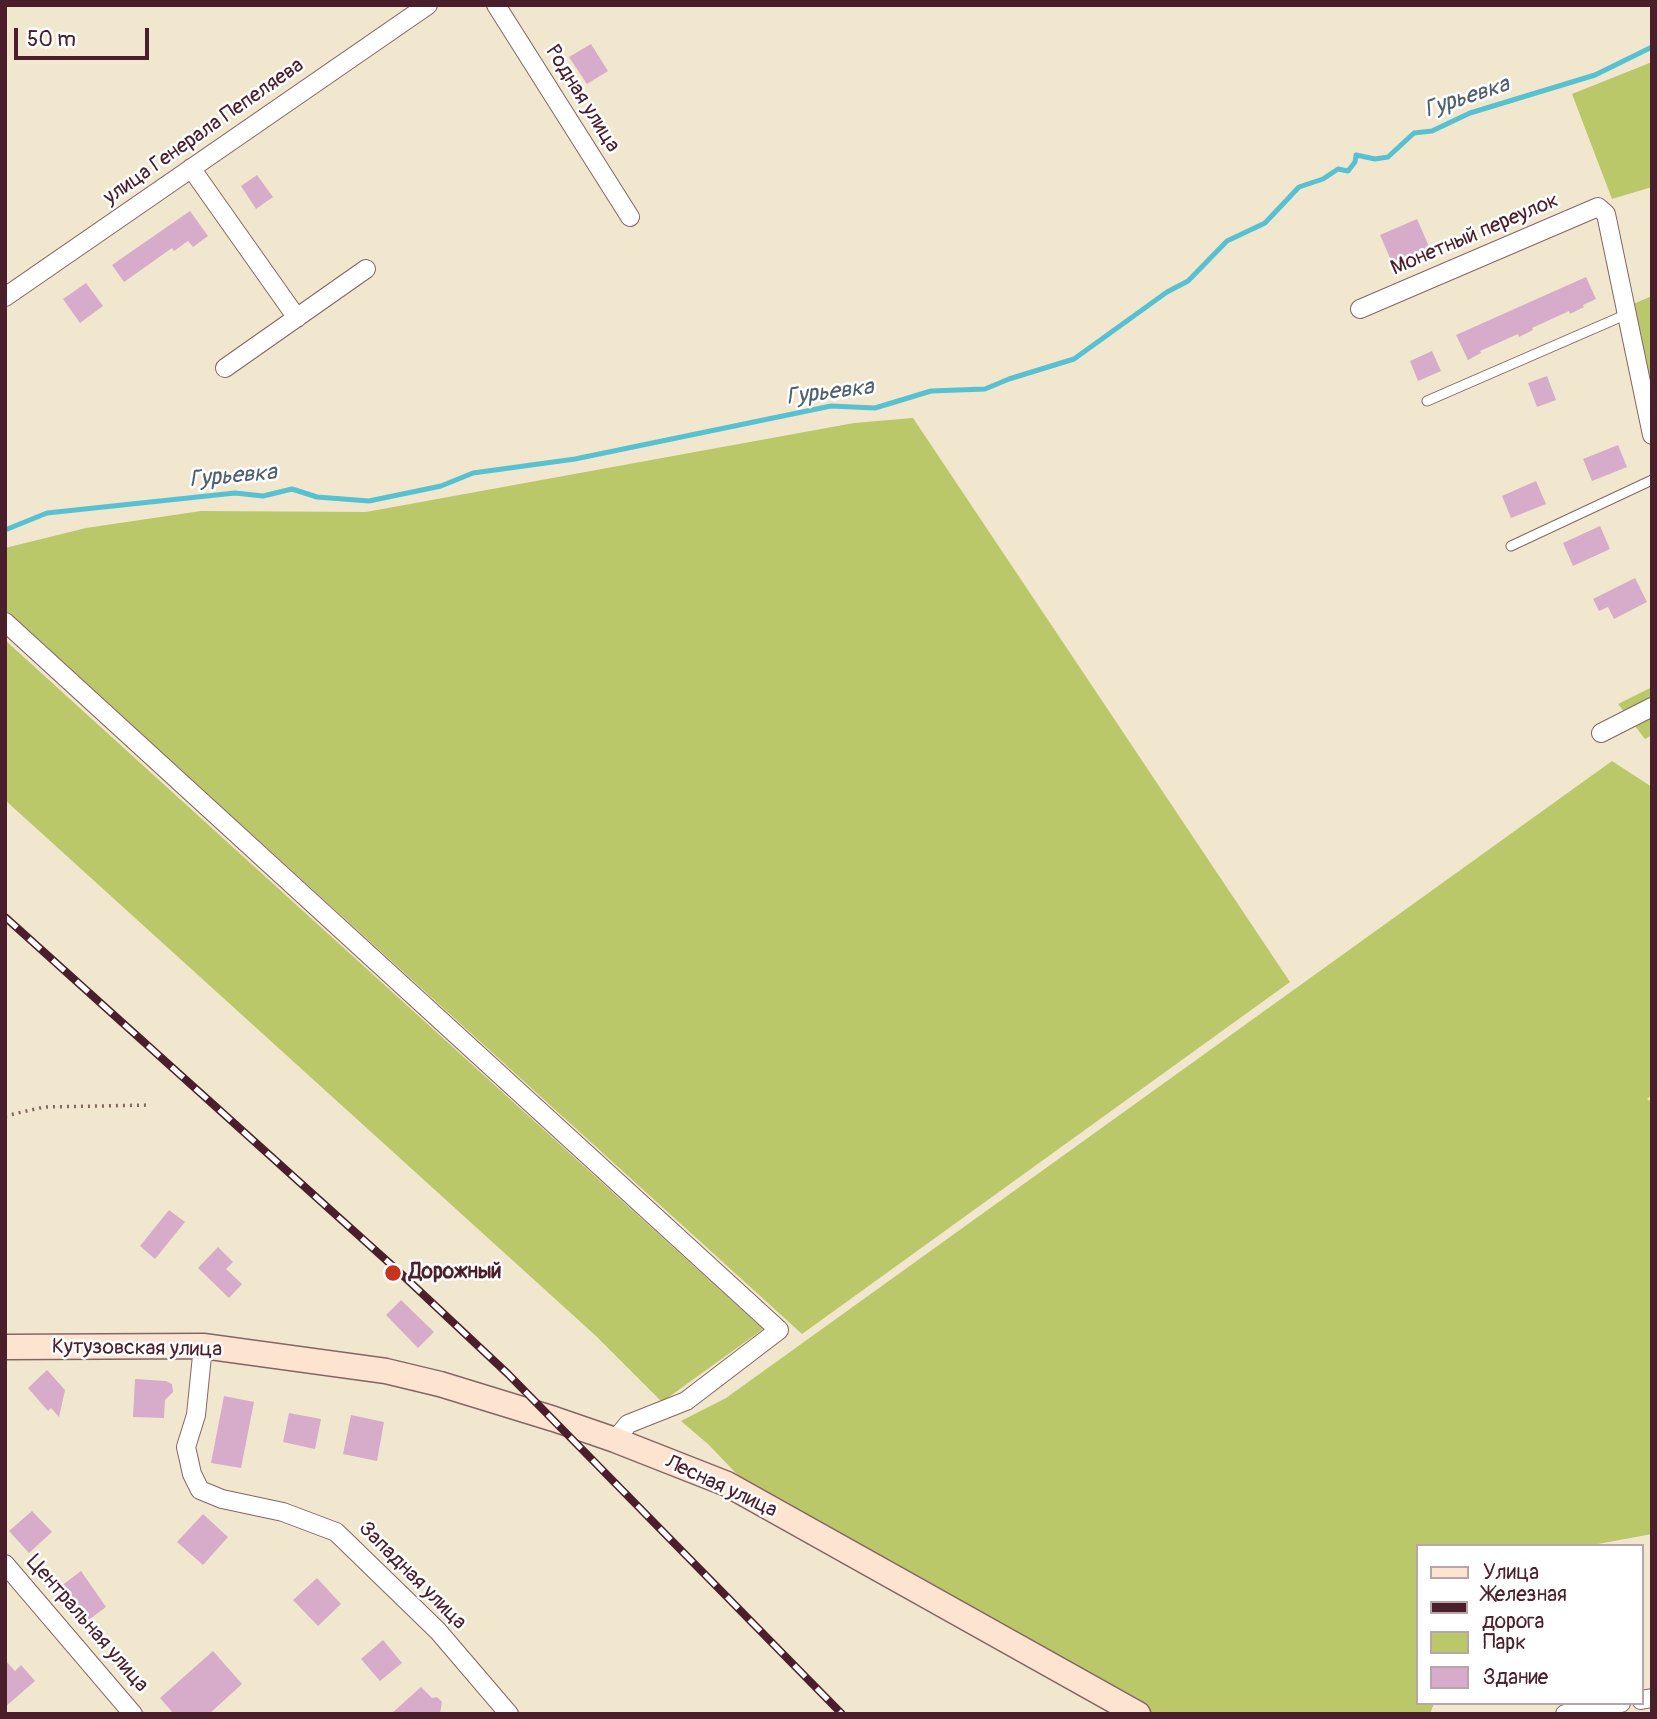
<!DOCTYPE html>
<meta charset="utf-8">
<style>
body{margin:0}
#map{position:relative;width:1657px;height:1719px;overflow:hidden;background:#f1e7ce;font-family:Pangolin,sans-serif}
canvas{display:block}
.frame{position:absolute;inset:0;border:7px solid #4a1f2b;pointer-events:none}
.legend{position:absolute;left:1416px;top:1544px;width:228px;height:161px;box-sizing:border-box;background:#fff;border:2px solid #b7a5aa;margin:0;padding:9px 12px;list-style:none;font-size:21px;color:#4a1f2b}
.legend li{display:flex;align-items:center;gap:14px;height:35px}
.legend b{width:35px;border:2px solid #b7a5aa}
.scale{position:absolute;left:14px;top:28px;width:135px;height:32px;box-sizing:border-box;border:4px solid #4a1f2b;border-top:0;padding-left:9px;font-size:21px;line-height:24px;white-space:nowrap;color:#4a1f2b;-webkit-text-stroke:5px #fff;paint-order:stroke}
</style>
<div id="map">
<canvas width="1657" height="1719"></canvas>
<div class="frame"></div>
<ul class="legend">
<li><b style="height:9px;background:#fde4d1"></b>Улица</li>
<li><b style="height:9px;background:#4a1f2b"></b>Железная дорога</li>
<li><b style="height:19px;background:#bac86a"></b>Парк</li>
<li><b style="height:19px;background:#d6acca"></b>Здание</li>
</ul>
<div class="scale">50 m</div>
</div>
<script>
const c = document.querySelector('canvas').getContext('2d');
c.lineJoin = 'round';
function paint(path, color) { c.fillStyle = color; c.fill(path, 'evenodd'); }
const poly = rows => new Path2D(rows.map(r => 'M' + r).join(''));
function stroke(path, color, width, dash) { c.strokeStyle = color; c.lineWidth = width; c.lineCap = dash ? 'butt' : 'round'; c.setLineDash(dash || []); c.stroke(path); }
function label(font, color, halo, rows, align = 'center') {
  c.font = font + ' Pangolin,sans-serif'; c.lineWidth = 5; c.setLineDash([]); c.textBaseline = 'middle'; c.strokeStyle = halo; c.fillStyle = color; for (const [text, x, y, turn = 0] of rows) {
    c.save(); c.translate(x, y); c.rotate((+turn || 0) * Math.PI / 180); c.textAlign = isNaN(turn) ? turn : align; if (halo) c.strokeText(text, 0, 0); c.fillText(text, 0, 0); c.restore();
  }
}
const green = poly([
 [1652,62,1652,187,1612,199,1572,94],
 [1652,296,1652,381,1650,382,1633,304],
 [913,418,1290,982,802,1334,5,610,5,548,86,528,201,511,366,512,854,423],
 [5,640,763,1329,662,1402,596,1336,5,800],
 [1652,687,1652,735,1645,739,1618,704],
 [1612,761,1652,787,1652,1095,1647,1099,1652,1102,1652,1534,1587,1546,1417,1546,1417,1703,1434,1703,1430,1714,1133,1714,753,1491,709,1445,681,1421,726,1398]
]);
const stream = poly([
 [5,530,47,513,235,493,263,496,292,489,317,497,369,501,441,486,473,473,575,459,831,406,875,408,931,391,985,389,1009,379,1074,359,1167,292,1188,281,1227,241,1265,223,1299,187,1323,179,1338,169,1348,171,1355,162,1356,155,1375,159,1388,157,1414,133,1432,131,1470,113,1595,75,1652,47]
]);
const building = poly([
 [591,44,608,71,587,84,569,57],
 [257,175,273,197,256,209,241,186],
 [190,211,208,236,193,247,188,241,174,251,172,248,124,282,112,265],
 [1417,219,1431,251,1394,267,1380,235],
 [1586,277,1596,299,1583,305,1584,307,1570,314,1569,311,1532,328,1533,330,1519,337,1518,334,1480,351,1481,353,1468,360,1456,335],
 [86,283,103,306,80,323,63,299],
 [1432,351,1441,371,1418,381,1410,361],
 [1547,376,1556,400,1537,407,1528,383],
 [1618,445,1627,467,1592,481,1583,459],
 [1536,481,1546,504,1511,518,1502,496],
 [1600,526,1610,549,1573,566,1563,543],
 [1635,578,1647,602,1614,619,1608,607,1599,611,1593,599],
 [169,1210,185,1222,155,1259,140,1246],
 [218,1247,233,1262,226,1269,242,1284,229,1298,198,1268],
 [401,1300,434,1332,418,1348,386,1315],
 [47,1370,65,1390,59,1417,51,1408,48,1411,28,1388],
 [135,1379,166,1381,172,1384,173,1392,165,1400,164,1418,133,1417],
 [224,1396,254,1402,241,1468,211,1463],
 [289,1413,321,1419,315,1449,283,1442],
 [351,1415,384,1422,377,1461,343,1454],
 [32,1511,52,1532,29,1553,9,1531],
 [203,1514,228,1537,203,1565,177,1542],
 [81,1571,106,1607,83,1624,57,1589],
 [317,1578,341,1604,318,1626,293,1600],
 [383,1640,402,1663,380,1681,361,1659],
 [213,1651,242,1684,209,1714,174,1714,160,1698],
 [5,1660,15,1671,21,1665,35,1681,5,1707],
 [421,1687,432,1698,437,1697,442,1702,440,1714,391,1714]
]);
const path = poly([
 [5,1116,44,1107,151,1105]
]);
const lane = poly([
 [1427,401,1625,315],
 [1511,546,1652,480]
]);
const street = poly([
 [496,5,630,217],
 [191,168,297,318],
 [5,297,428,5],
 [1360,309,1598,207,1606,214,1652,435],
 [225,368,366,269],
 [5,622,779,1330,686,1401,628,1424,615,1440],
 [1601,733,1652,707],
 [203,1346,196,1415,186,1447,192,1474,200,1490,222,1499,283,1512,336,1532,438,1631,509,1714],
 [5,1564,133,1714],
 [1641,1700,1652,1698],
 [1565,1714,1621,1703]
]);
const secondary = poly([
 [5,1347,203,1346,386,1371,440,1384,554,1419,615,1440,727,1484,1138,1714]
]);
const rail = poly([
 [5,917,396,1269,508,1374,842,1714]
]);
const markers = [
 [393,1273,9,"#c8321e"]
];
const streetNames = [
 ["Родная улица",582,99,58],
 ["улица Генерала Пепеляева",204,132,-35],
 ["Монетный переулок",1475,235,-23],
 ["Кутузовская улица",137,1349,1],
 ["Лесная улица",721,1487,25],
 ["Западная улица",412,1576,45],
 ["Центральная улица",87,1624,49]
];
const poiNames = [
 ["Дорожный",409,1273]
];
const waterNames = [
 ["Гурьевка",1467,98,-18],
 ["Гурьевка",830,393,-7],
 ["Гурьевка",233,477,-5]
];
paint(green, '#bac86a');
stroke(stream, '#57c1d2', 5);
paint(building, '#d6acca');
stroke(lane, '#846564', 11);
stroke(street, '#846564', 20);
stroke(secondary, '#846564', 27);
stroke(path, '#846564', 3.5, [2, 5]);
stroke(lane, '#fff', 9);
stroke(street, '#fff', 18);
stroke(secondary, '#fde4d1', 24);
stroke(rail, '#4a1f2b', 8);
stroke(rail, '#fff', 5, [16]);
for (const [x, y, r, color] of markers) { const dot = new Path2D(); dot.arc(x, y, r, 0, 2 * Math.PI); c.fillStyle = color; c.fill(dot); stroke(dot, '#fff', 2.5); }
label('21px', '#4a1f2b', '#fff', streetNames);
label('bold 21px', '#4a1f2b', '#fff', poiNames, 'left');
label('italic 23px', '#4f606e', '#fff', waterNames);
</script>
